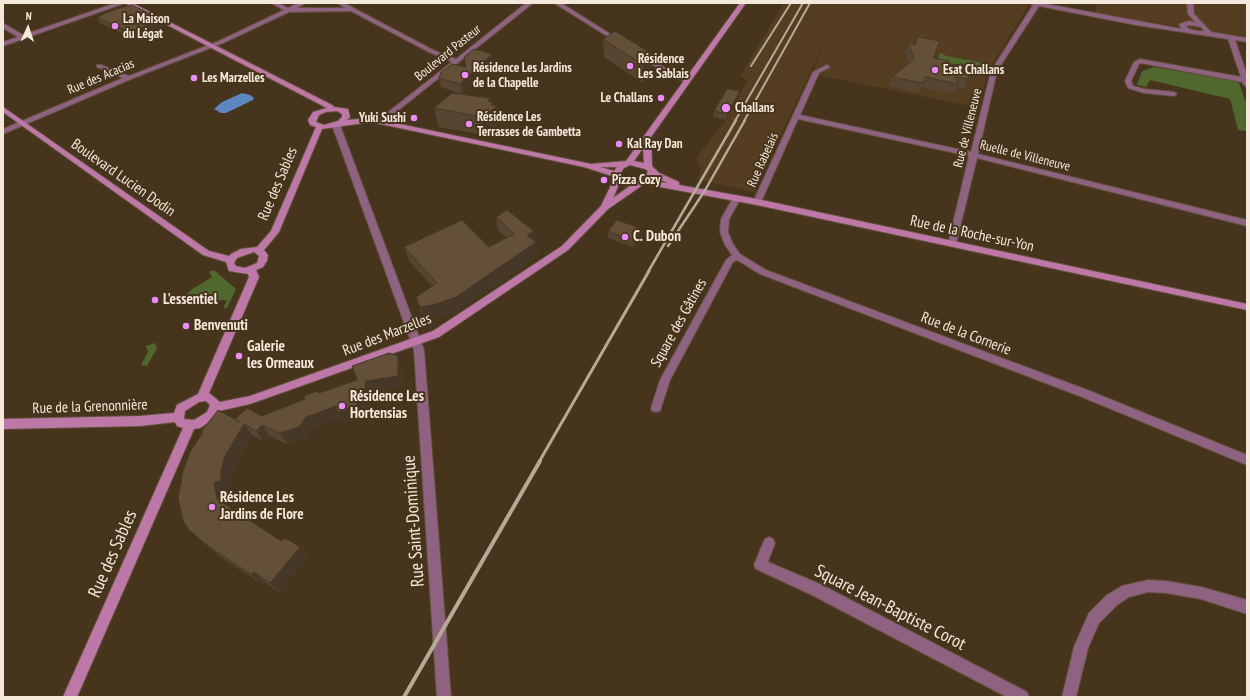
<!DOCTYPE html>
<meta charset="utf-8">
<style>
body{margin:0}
#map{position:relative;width:1250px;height:700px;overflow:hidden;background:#46341d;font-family:"PT Sans Narrow",sans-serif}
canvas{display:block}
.frame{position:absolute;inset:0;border:4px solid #f3e8da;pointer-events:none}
.north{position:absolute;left:8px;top:8px;width:40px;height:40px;-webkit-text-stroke:3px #46341d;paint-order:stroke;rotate:3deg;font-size:11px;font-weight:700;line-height:16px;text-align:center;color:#f3e8da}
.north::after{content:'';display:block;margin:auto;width:14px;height:18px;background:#f3e8da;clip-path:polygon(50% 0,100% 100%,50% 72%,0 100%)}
</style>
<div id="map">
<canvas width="1250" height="700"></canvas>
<div class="frame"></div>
<div class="north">N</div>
</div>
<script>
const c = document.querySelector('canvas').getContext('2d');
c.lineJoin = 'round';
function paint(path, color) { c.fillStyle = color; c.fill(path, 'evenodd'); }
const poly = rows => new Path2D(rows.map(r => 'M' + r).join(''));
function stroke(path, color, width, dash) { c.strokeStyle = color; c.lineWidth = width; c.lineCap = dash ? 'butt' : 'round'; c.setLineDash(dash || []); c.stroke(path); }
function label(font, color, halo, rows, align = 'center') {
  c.font = font + ' "PT Sans Narrow",sans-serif'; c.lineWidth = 4; c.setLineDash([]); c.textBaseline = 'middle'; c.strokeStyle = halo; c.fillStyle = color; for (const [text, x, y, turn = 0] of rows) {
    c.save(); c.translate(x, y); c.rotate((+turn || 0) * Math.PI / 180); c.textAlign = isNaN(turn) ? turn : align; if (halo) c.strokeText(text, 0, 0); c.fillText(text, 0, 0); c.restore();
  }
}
const built = poly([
 [784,3,1030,3,987,73,980,108,812,74,827,37,754,192,696,179,701,172,696,158,726,120,747,81,740,76],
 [1096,3,1247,3,1247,37,1095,13]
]);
const green = poly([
 [940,53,947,56,993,65,990,73,981,75,936,67],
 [1154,67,1235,81,1239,83,1247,106,1247,131,1238,130,1230,99,1150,80,1146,87,1137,85,1142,71],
 [214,270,236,289,227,308,223,308,227,300,194,301,186,298,186,295,191,290,212,277,209,272],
 [155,343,157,348,147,366,141,365,148,352,146,346]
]);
const water = poly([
 [242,93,250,95,254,98,253,100,226,113,221,113,214,109,222,102]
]);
const street = poly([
 [116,3,125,3,3,46,3,42,18,37,3,28,3,23,23,35,116,3],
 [271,3,278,3,288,8,298,3,306,3,297,8,346,8,337,3,344,3,433,50,456,59,526,3,533,3,381,124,378,124,378,120,452,62,429,52,351,11,289,12,223,43,131,79,3,134,3,129,123,78,97,67,97,65,101,65,129,76,219,41,284,10,271,3],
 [554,3,561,3,623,42,618,43,554,3],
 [1029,3,1041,3,1182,29,1179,25,1180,24,1189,21,1196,23,1188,14,1187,3,1193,3,1194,14,1211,32,1247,38,1247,42,1235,40,1247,75,1247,87,1245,86,1242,82,1141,63,1139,64,1131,81,1133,86,1144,89,1174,92,1177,94,1174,96,1144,93,1128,88,1125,81,1134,62,1140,59,1241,77,1228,39,1136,25,1039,6,997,71,978,154,1247,220,1247,226,977,158,956,244,952,247,948,244,969,156,798,119,761,202,760,204,754,204,753,202,813,72,827,65,830,67,819,73,800,115,971,152,991,71,1033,5,1029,3],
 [1189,25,1201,27,1204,31,1198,31,1189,29,1186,26,1189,25],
 [638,54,642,54,677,75,690,80,687,82,673,77,638,56,638,54],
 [333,123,340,125,424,350,451,697,437,697,414,350,332,125,333,123],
 [737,195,741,198,729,219,728,232,733,244,740,254,766,270,1090,391,1247,455,1247,465,1082,397,760,274,737,260,733,262,670,380,660,411,656,412,652,411,651,408,660,380,726,260,732,255,725,245,720,232,721,219,734,196,737,195],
 [769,537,773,539,775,543,768,562,822,585,1027,692,1029,697,1007,697,812,595,756,569,754,565,763,543,765,539,769,537],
 [1148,580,1166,581,1201,587,1247,600,1247,614,1201,599,1166,593,1148,592,1129,597,1117,605,1099,623,1088,648,1076,697,1062,697,1074,647,1089,613,1107,595,1122,586,1148,580]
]);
const secondary = poly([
 [125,3,132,3,332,105,334,107,348,109,350,117,347,120,371,118,591,164,626,161,740,3,746,3,651,137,652,166,659,173,679,182,679,185,757,199,1247,304,1247,310,757,205,644,184,608,209,568,250,439,337,250,404,219,411,215,418,200,428,194,429,77,697,63,697,183,428,177,426,175,422,140,426,3,429,3,419,140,416,174,413,177,405,198,394,249,277,248,274,229,271,226,262,203,255,3,112,3,107,209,251,229,256,231,254,241,249,257,247,271,231,316,127,310,125,308,120,313,112,327,108,125,3],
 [337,111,342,114,342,117,338,121,324,125,316,122,319,115,326,112,337,111],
 [371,122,584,167,615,177,601,206,562,246,433,331,250,396,220,402,209,393,259,277,256,270,263,267,267,261,268,255,264,250,279,232,322,129,371,122],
 [643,148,644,163,634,161,643,148],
 [630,165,645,169,648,171,645,178,636,182,628,181,621,174,621,172,624,168,630,165],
 [600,167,617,167,614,171,600,167],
 [654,177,668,183,651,181,654,177],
 [620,182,623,185,630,186,613,198,620,182],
 [254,252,259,256,257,263,245,268,236,266,234,263,237,258,254,252],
 [206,401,210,405,207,412,194,420,184,419,185,411,199,402,206,401]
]);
const railFar3 = poly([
 [751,66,791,3],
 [735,121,803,3],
 [744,121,810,3]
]);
const railFar2 = poly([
 [668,246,704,192,745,120],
 [648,272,736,120]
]);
const railFar1 = poly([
 [539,462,649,271]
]);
const rail = poly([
 [404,697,540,461]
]);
const wall = poly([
 [97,17,164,26,134,39,100,23],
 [603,39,652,54,652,72,643,83,604,57],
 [908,43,934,58,949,64,968,79,964,89,957,88,954,94,921,87,919,93,889,86,892,77,909,64,905,53],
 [464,57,494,63,462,94,490,98,491,101,493,102,494,105,497,106,499,124,485,135,438,127,434,108,461,94,441,87,439,78,466,67],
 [740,91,739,98,726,120,713,117,714,111],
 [496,217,534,231,535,241,536,242,538,255,459,310,437,318,424,320,416,297,432,286,409,261,404,247,489,247,506,238,498,230],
 [642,229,642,236,633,247,608,238,608,231],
 [398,356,402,368,403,387,372,393,370,407,362,411,363,417,344,424,341,418,314,428,306,438,288,445,270,436,264,442,252,435,234,467,231,481,231,491,224,493,226,505,281,541,308,557,279,592,264,582,262,584,219,556,188,529,202,434,201,432,236,420,262,416,320,393,357,380]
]);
const shadedWall = poly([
 [161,19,164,26,134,39,131,33],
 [492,54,494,63,462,94,460,84],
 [652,54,652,72,643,83,643,65],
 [740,91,739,98,726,120,727,114],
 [490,98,491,104,493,102,494,108,497,106,499,124,485,135,482,117,488,101],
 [642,229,642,236,633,247,633,240],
 [534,231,535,242,536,242,538,255,459,310,437,318,424,320,420,307],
 [398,356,402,368,403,387,372,393,370,407,362,411,363,417,344,424,341,418,314,428,306,438,288,445,280,433,306,417,356,399,366,381],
 [244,424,252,435,234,467,231,481,231,491,224,493,227,510,217,499,214,483,221,470,225,456],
 [262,425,270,436,264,442,256,431],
 [300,547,308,557,279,592,270,583],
 [254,572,264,582,262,584,252,575]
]);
const building = poly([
 [132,5,161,19,131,33,97,17,116,9,132,5],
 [615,31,652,54,643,65,603,39,615,31],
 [918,37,940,41,933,58,949,61,949,64,972,66,968,79,955,77,958,84,925,77,923,83,892,77,914,59,908,43,915,45,918,37],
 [474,49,492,54,460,84,439,78,441,72,452,64,466,67,464,57,474,49],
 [727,89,740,91,727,114,714,111,727,89],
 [452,93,490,98,488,101,493,102,491,105,497,106,482,117,434,108,452,93],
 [507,210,534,231,527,235,536,242,456,297,433,305,420,307,416,297,437,283,404,247,462,220,489,247,514,234,496,217,507,210],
 [617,220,642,229,633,240,608,231,617,220],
 [389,353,398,356,398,376,366,381,364,396,356,399,357,405,338,412,336,406,306,417,299,427,280,433,262,425,256,431,244,424,225,456,221,470,221,480,214,483,217,499,281,541,285,538,300,547,270,583,254,572,252,575,208,546,188,529,183,520,178,498,183,471,190,452,203,432,201,432,218,410,240,422,235,419,247,408,262,416,305,399,304,396,318,391,319,393,357,380,352,366,389,353]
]);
const markers = [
 [115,26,4,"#ec8cfb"],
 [630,66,4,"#ec8cfb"],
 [935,70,4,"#ec8cfb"],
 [465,75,4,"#ec8cfb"],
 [194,78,4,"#ec8cfb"],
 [661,98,4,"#ec8cfb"],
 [726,108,5,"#ec8cfb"],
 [414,118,4,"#ec8cfb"],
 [469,124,4,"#ec8cfb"],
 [619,144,4,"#ec8cfb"],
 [604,180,4,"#ec8cfb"],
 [625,237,4,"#ec8cfb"],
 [155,300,4,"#ec8cfb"],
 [186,326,4,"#ec8cfb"],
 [239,356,4,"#ec8cfb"],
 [342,406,4,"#ec8cfb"],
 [212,507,4,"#ec8cfb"]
];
const farPoinames = [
 ["La Maison",123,19],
 ["du Légat",123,34],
 ["Résidence",638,59],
 ["Les Sablais",638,74],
 ["Résidence Les Jardins",473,68],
 ["de la Chapelle",473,83],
 ["Esat Challans",943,70],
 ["Les Marzelles",202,78],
 ["Le Challans",653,98,"right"],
 ["Challans",735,108],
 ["Résidence Les",477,117],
 ["Terrasses de Gambetta",477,132],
 ["Yuki Sushi",406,118,"right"],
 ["Kal Ray Dan",627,144],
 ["Pizza Cozy",612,180]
];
const farStreetnames = [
 ["Boulevard Pasteur",448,53,-39],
 ["Rue des Acacias",101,77,-23],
 ["Rue de Villeneuve",968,128,-76],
 ["Ruelle de Villeneuve",1025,156,14],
 ["Rue Rabelais",763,160,-66]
];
const streetNames = [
 ["Boulevard Lucien Dodin",123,178,35],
 ["Rue des Sables",278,184,-67],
 ["Rue de la Roche-sur-Yon",972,234,12],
 ["Square des Gâtines",679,323,-61],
 ["Rue de la Cornerie",966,334,21],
 ["Rue des Marzelles",387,335,-21],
 ["Rue de la Grenonnière",90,407,-2]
];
const poiNames = [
 ["C. Dubon",633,237],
 ["L'essentiel",163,300],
 ["Benvenuti",194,326],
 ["Galerie",247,347],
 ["les Ormeaux",247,364],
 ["Résidence Les",350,397],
 ["Hortensias",350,414],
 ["Résidence Les",220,498],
 ["Jardins de Flore",220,515]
];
const nearStreetnames = [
 ["Rue Saint-Dominique",414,521,-94],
 ["Rue des Sables",113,554,-66],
 ["Square Jean-Baptiste Corot",890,608,27]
];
paint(built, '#543d20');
paint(green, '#50672e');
paint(water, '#5d87bf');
stroke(street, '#62513b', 2);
stroke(secondary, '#62513b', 2);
paint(street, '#8e6280');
paint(secondary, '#bd78a8');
stroke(railFar3, '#b7a998', 2);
stroke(railFar2, '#b7a998', 2.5);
stroke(railFar1, '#b7a998', 3);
stroke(rail, '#b7a998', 4);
paint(wall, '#564531');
paint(shadedWall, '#463828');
paint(building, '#645039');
stroke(building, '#463828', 1);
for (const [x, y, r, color] of markers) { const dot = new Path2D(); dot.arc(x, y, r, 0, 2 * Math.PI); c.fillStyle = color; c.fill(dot); stroke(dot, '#46341d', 1.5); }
label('bold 13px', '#f3e8da', '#46341d', farPoinames, 'left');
label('13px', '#f3e8da', '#46341d', farStreetnames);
label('15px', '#f3e8da', '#46341d', streetNames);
label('bold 15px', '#f3e8da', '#46341d', poiNames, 'left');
label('18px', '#f3e8da', '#46341d', nearStreetnames);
</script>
